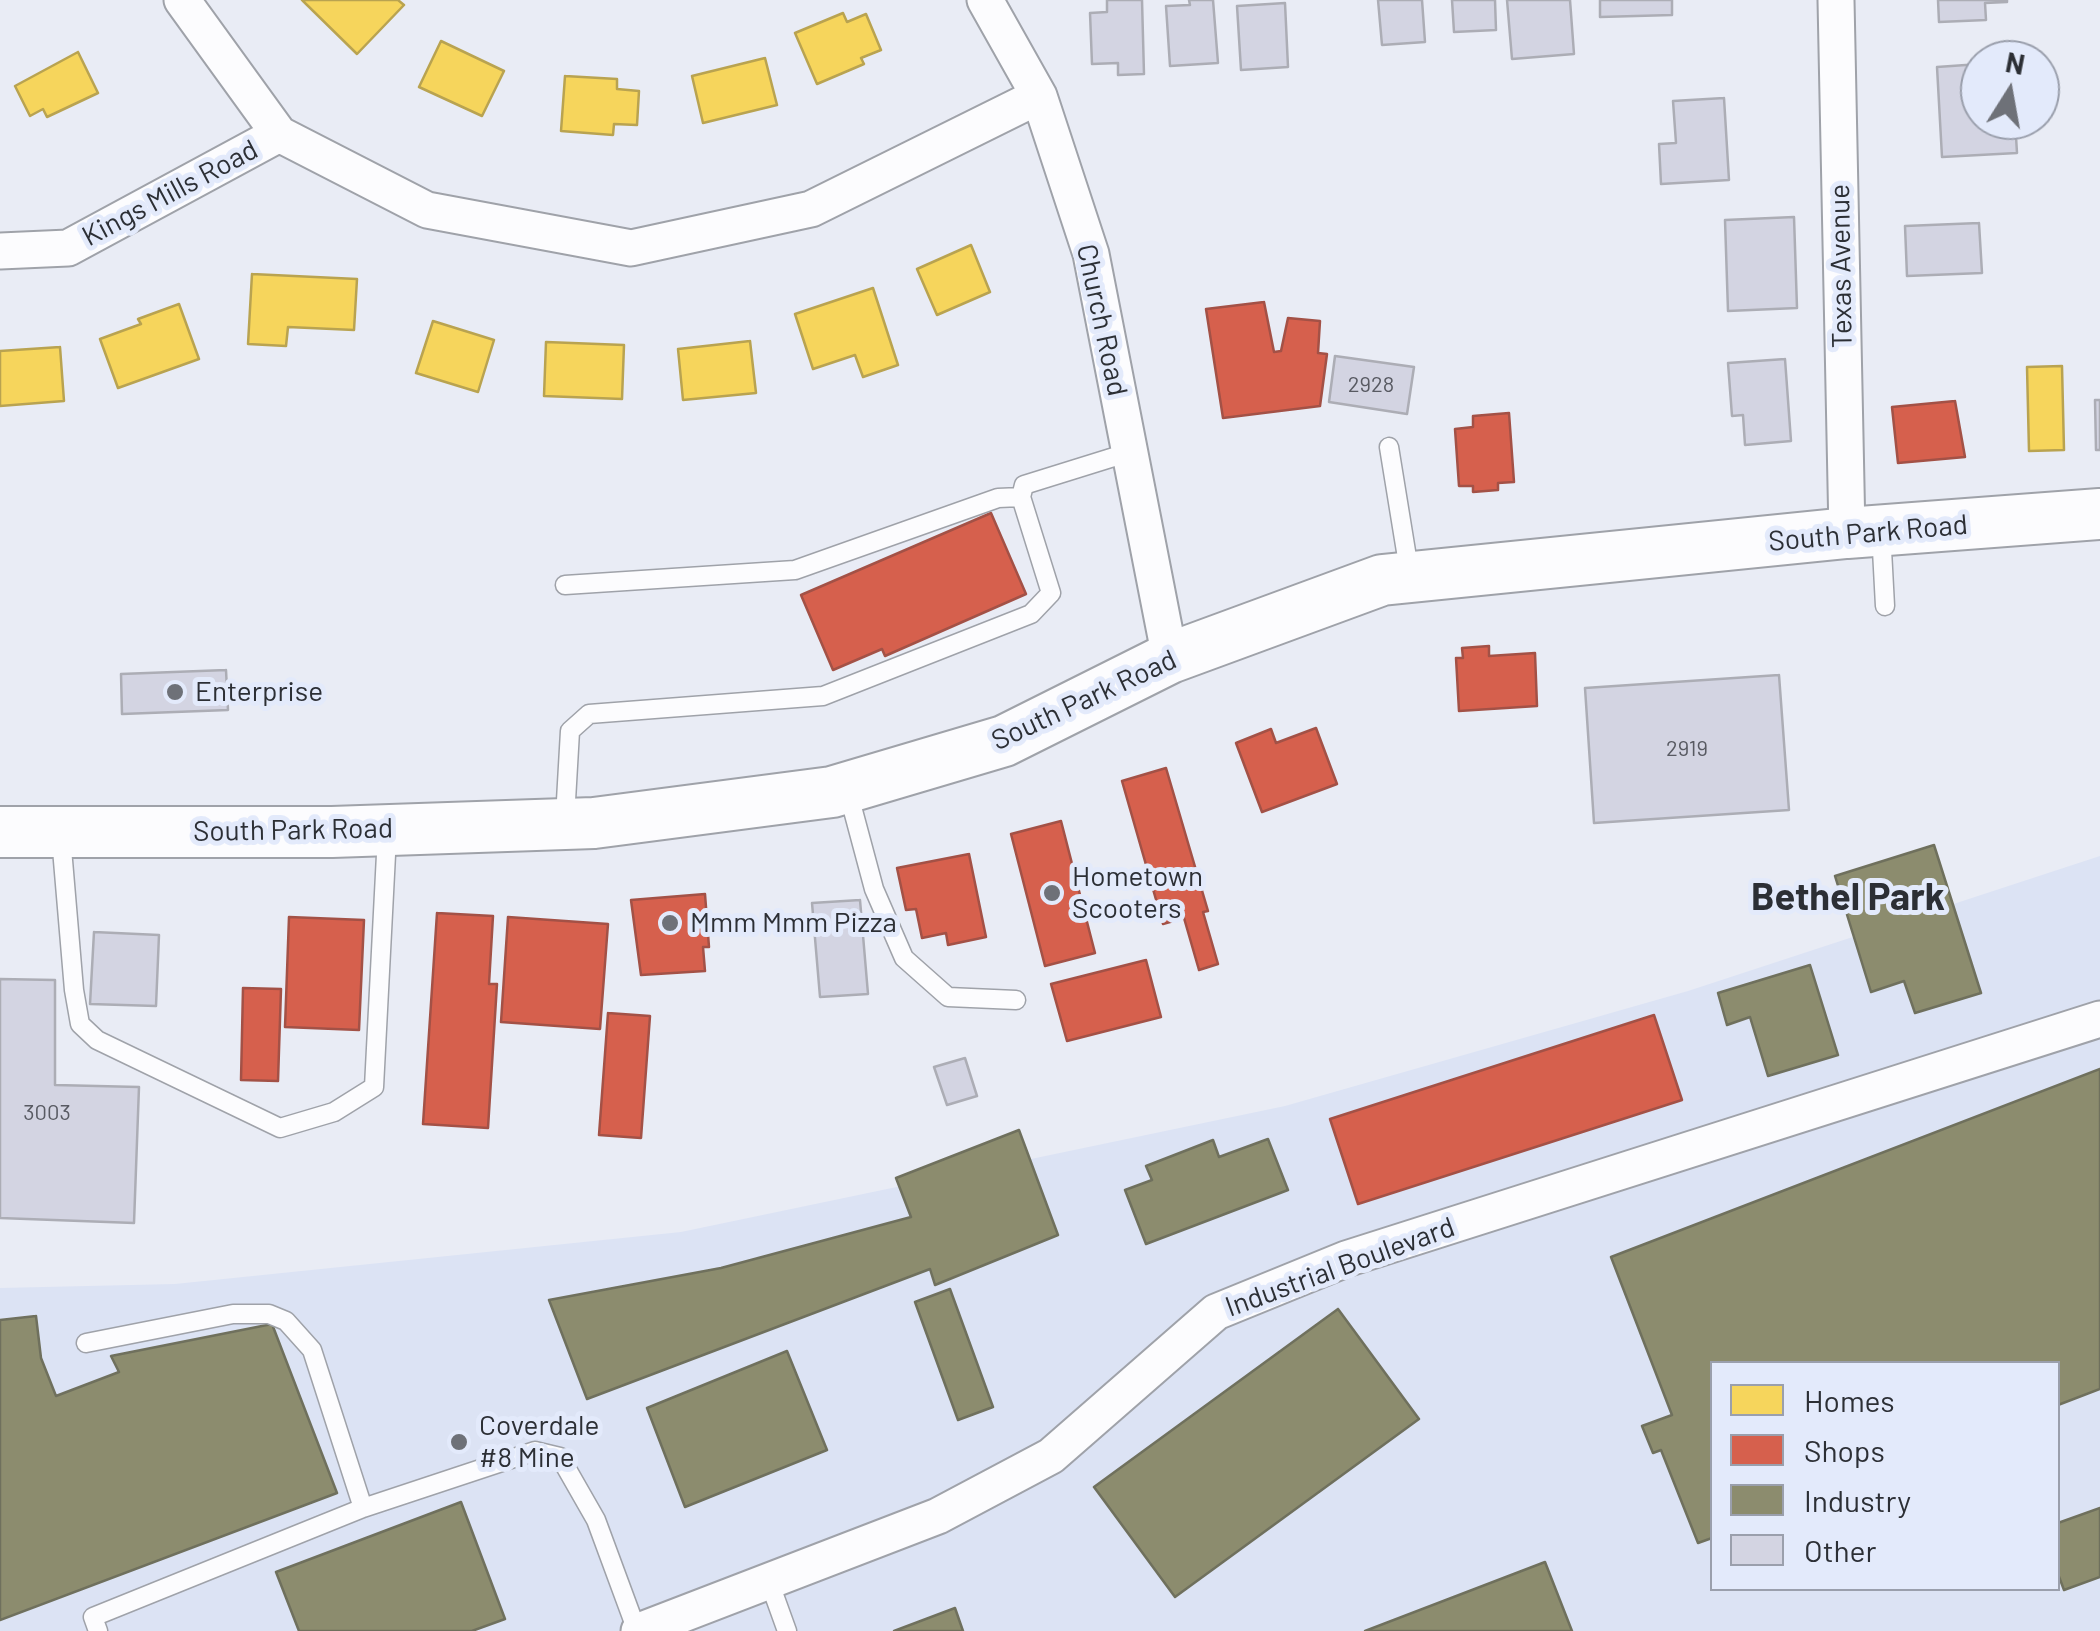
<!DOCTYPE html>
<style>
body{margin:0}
#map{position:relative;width:2100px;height:1631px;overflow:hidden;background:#e9ecf5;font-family:Barlow,sans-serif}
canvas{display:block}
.legend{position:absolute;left:1710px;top:1361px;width:350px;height:230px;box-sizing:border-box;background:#e3eafb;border:2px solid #9a9fac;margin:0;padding:12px 18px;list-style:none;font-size:30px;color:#2c2f35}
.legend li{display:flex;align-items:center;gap:20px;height:50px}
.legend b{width:50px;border:2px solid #9a9fac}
.north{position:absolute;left:1960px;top:40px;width:100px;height:100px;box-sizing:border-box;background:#e3eafb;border:2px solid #9a9fac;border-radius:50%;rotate:11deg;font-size:28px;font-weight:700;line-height:40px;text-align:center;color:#2c2f35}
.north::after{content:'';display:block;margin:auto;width:35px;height:45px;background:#6e7178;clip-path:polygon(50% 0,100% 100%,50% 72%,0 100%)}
</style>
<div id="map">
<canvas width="2100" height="1631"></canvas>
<ul class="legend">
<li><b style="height:28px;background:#f6d55c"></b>Homes</li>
<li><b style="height:28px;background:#d6604d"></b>Shops</li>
<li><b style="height:28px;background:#8c8c6e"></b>Industry</li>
<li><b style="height:28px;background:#d3d4e2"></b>Other</li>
</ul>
<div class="north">N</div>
</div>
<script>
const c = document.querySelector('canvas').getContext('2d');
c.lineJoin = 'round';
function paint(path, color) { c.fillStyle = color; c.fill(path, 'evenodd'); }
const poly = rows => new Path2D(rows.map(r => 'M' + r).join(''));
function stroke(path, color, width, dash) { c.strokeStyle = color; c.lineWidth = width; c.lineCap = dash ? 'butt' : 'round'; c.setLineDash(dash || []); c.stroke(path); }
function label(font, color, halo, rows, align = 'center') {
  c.font = font + ' Barlow,sans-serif'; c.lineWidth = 10; c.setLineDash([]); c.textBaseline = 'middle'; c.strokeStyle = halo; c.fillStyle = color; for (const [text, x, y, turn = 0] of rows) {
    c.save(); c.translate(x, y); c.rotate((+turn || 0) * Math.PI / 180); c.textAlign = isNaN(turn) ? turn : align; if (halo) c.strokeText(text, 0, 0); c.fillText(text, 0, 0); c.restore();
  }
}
const built = poly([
 [2100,856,2100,1631,0,1631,0,1288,175,1284,681,1232,1285,1106,1688,991],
 [1712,1364,2058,1364,2058,1588,1712,1588]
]);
const homes = poly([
 [302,0,398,0,404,5,357,54,302,0],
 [843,13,847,22,866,14,881,50,861,58,864,64,817,84,795,33,843,13],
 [441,41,504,71,482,116,419,87,441,41],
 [78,52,98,93,47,117,43,109,30,116,15,86,78,52],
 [765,58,777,105,703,123,692,76,765,58],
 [565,76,617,79,617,89,639,91,637,125,614,124,613,135,561,131,565,76],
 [971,245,990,292,937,315,917,269,971,245],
 [252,274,357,279,354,330,288,327,286,346,248,344,252,274],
 [873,288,898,365,863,377,855,355,813,369,795,314,873,288],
 [179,304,199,359,118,388,100,339,141,324,138,319,179,304],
 [433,321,494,340,478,392,416,373,433,321],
 [750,341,756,393,683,400,678,349,750,341],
 [546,342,624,345,622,399,544,396,546,342],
 [60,347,64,401,0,406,0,351,60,347],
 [2062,366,2064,450,2029,451,2027,367,2062,366]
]);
const shops = poly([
 [1264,302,1274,352,1281,351,1288,318,1320,321,1318,353,1327,354,1320,406,1223,418,1206,309,1264,302],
 [1955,401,1965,457,1898,463,1892,407,1955,401],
 [1509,413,1514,482,1498,483,1498,490,1473,492,1473,486,1459,486,1455,429,1473,427,1473,416,1509,413],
 [991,513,1026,594,885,656,882,649,833,670,801,595,991,513],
 [1489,646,1489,656,1535,653,1537,706,1459,711,1456,658,1463,658,1462,648,1489,646],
 [1316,728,1337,784,1262,812,1236,743,1271,729,1276,743,1316,728],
 [1166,768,1208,911,1203,912,1218,964,1199,970,1184,918,1163,924,1122,781,1166,768],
 [1061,821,1095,953,1045,966,1011,834,1061,821],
 [969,854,986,937,948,945,946,933,922,938,916,909,906,910,897,868,969,854],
 [705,894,709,947,703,947,705,971,641,975,631,900,705,894],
 [437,913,493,916,489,984,497,984,488,1128,423,1124,437,913],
 [289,917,364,920,359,1030,285,1027,289,917],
 [508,917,608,924,600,1029,501,1022,508,917],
 [1146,960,1161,1017,1067,1041,1051,984,1146,960],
 [243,988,281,989,278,1081,241,1080,243,988],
 [608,1013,650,1016,641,1138,599,1135,608,1013],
 [1654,1015,1682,1100,1358,1204,1330,1119,1654,1015]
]);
const industry = poly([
 [1934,845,1981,993,1915,1013,1904,981,1871,992,1835,876,1934,845],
 [1810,965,1838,1055,1768,1076,1750,1017,1727,1025,1718,993,1810,965],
 [2100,1069,2100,1389,2058,1405,2058,1364,1712,1364,1712,1538,1698,1543,1661,1450,1653,1453,1642,1426,1672,1415,1611,1257,2100,1069],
 [1019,1130,1058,1235,935,1285,930,1269,587,1399,549,1300,721,1268,911,1217,896,1178,1019,1130],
 [1268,1139,1288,1190,1146,1244,1125,1190,1152,1180,1146,1166,1213,1140,1219,1157,1268,1139],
 [950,1289,993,1407,958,1420,915,1302,950,1289],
 [1338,1309,1419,1419,1175,1597,1094,1487,1338,1309],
 [36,1316,41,1358,56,1396,119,1372,111,1356,272,1324,337,1493,0,1620,0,1320,36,1316],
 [787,1351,827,1450,685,1507,647,1408,787,1351],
 [461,1502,505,1619,472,1631,299,1631,276,1572,461,1502],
 [2100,1508,2100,1577,2064,1590,2058,1574,2058,1523,2100,1508],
 [1545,1562,1572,1631,1365,1631,1545,1562],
 [955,1608,963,1631,894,1631,955,1608]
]);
const building = poly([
 [1107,0,1142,0,1144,74,1118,75,1118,63,1092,64,1090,13,1107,12,1107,0],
 [1189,0,1213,0,1218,63,1170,66,1166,6,1190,5,1189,0],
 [1378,0,1422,0,1425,42,1382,45,1378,0],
 [1452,0,1495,0,1496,30,1454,32,1452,0],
 [1507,0,1570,0,1574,54,1512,59,1507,0],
 [1600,0,1672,0,1672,15,1600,17,1600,0],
 [1938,0,2007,0,2007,2,1985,3,1986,20,1939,22,1938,0],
 [1285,3,1288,67,1241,70,1237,6,1285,3],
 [1980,64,1980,120,2015,120,2017,153,1942,157,1937,67,1980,64],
 [1724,98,1729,180,1661,184,1659,144,1676,143,1673,101,1724,98],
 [1794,217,1797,308,1728,311,1725,220,1794,217],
 [1979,223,1982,273,1907,276,1905,226,1979,223],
 [1335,356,1414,367,1407,414,1329,402,1335,356],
 [1785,359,1791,441,1745,445,1743,415,1732,416,1728,363,1785,359],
 [2095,400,2100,400,2100,450,2096,450,2095,400],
 [226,670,228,710,122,714,121,674,226,670],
 [1779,675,1789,810,1594,823,1585,688,1779,675],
 [860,900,868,994,820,997,812,903,860,900],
 [94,932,159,935,156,1006,90,1004,94,932],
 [0,979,55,980,55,1085,139,1087,134,1223,0,1218,0,979],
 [965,1058,977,1096,947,1105,934,1067,965,1058]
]);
const service = poly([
 [1389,447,1410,576],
 [1881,531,1885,606],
 [565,585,795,570,998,498,1021,497],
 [847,788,874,889,904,958,948,997,1016,1000],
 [565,818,570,731,589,714,823,696,1031,614,1051,593,1021,497,1024,485,1130,452],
 [61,837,74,990,80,1024,97,1040,280,1128,334,1112,374,1087,387,835],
 [86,1343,233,1314,269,1314,286,1321,312,1350,363,1508],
 [769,1581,787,1631],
 [98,1631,93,1617,363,1508,535,1451,560,1457,596,1520,637,1631]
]);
const minor = poly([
 [182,0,279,134,427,210,631,248,811,209,1039,96],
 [985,0,1039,96,1091,254,1170,658],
 [1836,0,1847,533],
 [0,251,68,248,279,134],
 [639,1631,938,1516,1051,1456,1216,1312,1346,1259,2100,1019]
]);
const secondary = poly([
 [0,832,332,832,594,823,832,792,1004,741,1170,658,1382,580,1847,533,2100,514]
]);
const markers = [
 [175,692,10,"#6e7178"],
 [1052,893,10,"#6e7178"],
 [670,923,10,"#6e7178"],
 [459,1442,10,"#6e7178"]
];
const numberNames = [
 ["2928",1371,385],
 ["2919",1687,749],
 ["3003",47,1113]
];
const streetNames = [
 ["Kings Mills Road",170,193,-28],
 ["Texas Avenue",1841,266,-91],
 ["Church Road",1102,320,78],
 ["South Park Road",1868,533,-5],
 ["South Park Road",1084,700,-25],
 ["South Park Road",293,830,-1],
 ["Industrial Boulevard",1340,1267,-20]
];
const poiNames = [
 ["Enterprise",195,692],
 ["Hometown",1072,877],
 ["Scooters",1072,909],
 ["Mmm Mmm Pizza",690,923],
 ["Coverdale",479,1426],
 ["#8 Mine",479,1458]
];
const districtNames = [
 ["Bethel Park",1848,897]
];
paint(built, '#dce3f4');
paint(homes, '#f6d55c');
stroke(homes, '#b9a350', 2.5);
paint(shops, '#d6604d');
stroke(shops, '#a35146', 2.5);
paint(industry, '#8c8c6e');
stroke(industry, '#6f705d', 2.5);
paint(building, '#d3d4e2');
stroke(building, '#acadb5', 2.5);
stroke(service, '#9fa2a9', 21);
stroke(minor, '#9fa2a9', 39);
stroke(secondary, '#9fa2a9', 54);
stroke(service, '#fcfcfe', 18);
stroke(minor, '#fcfcfe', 35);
stroke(secondary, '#fcfcfe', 50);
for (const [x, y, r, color] of markers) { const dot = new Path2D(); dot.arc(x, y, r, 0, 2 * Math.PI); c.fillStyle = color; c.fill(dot); stroke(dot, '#e3eafb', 4); }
label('22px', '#585a62', null, numberNames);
label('28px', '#2c2f35', '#e3eafb', streetNames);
label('28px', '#2c2f35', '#e3eafb', poiNames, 'left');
label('bold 38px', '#2c2f35', '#e3eafb', districtNames);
</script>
